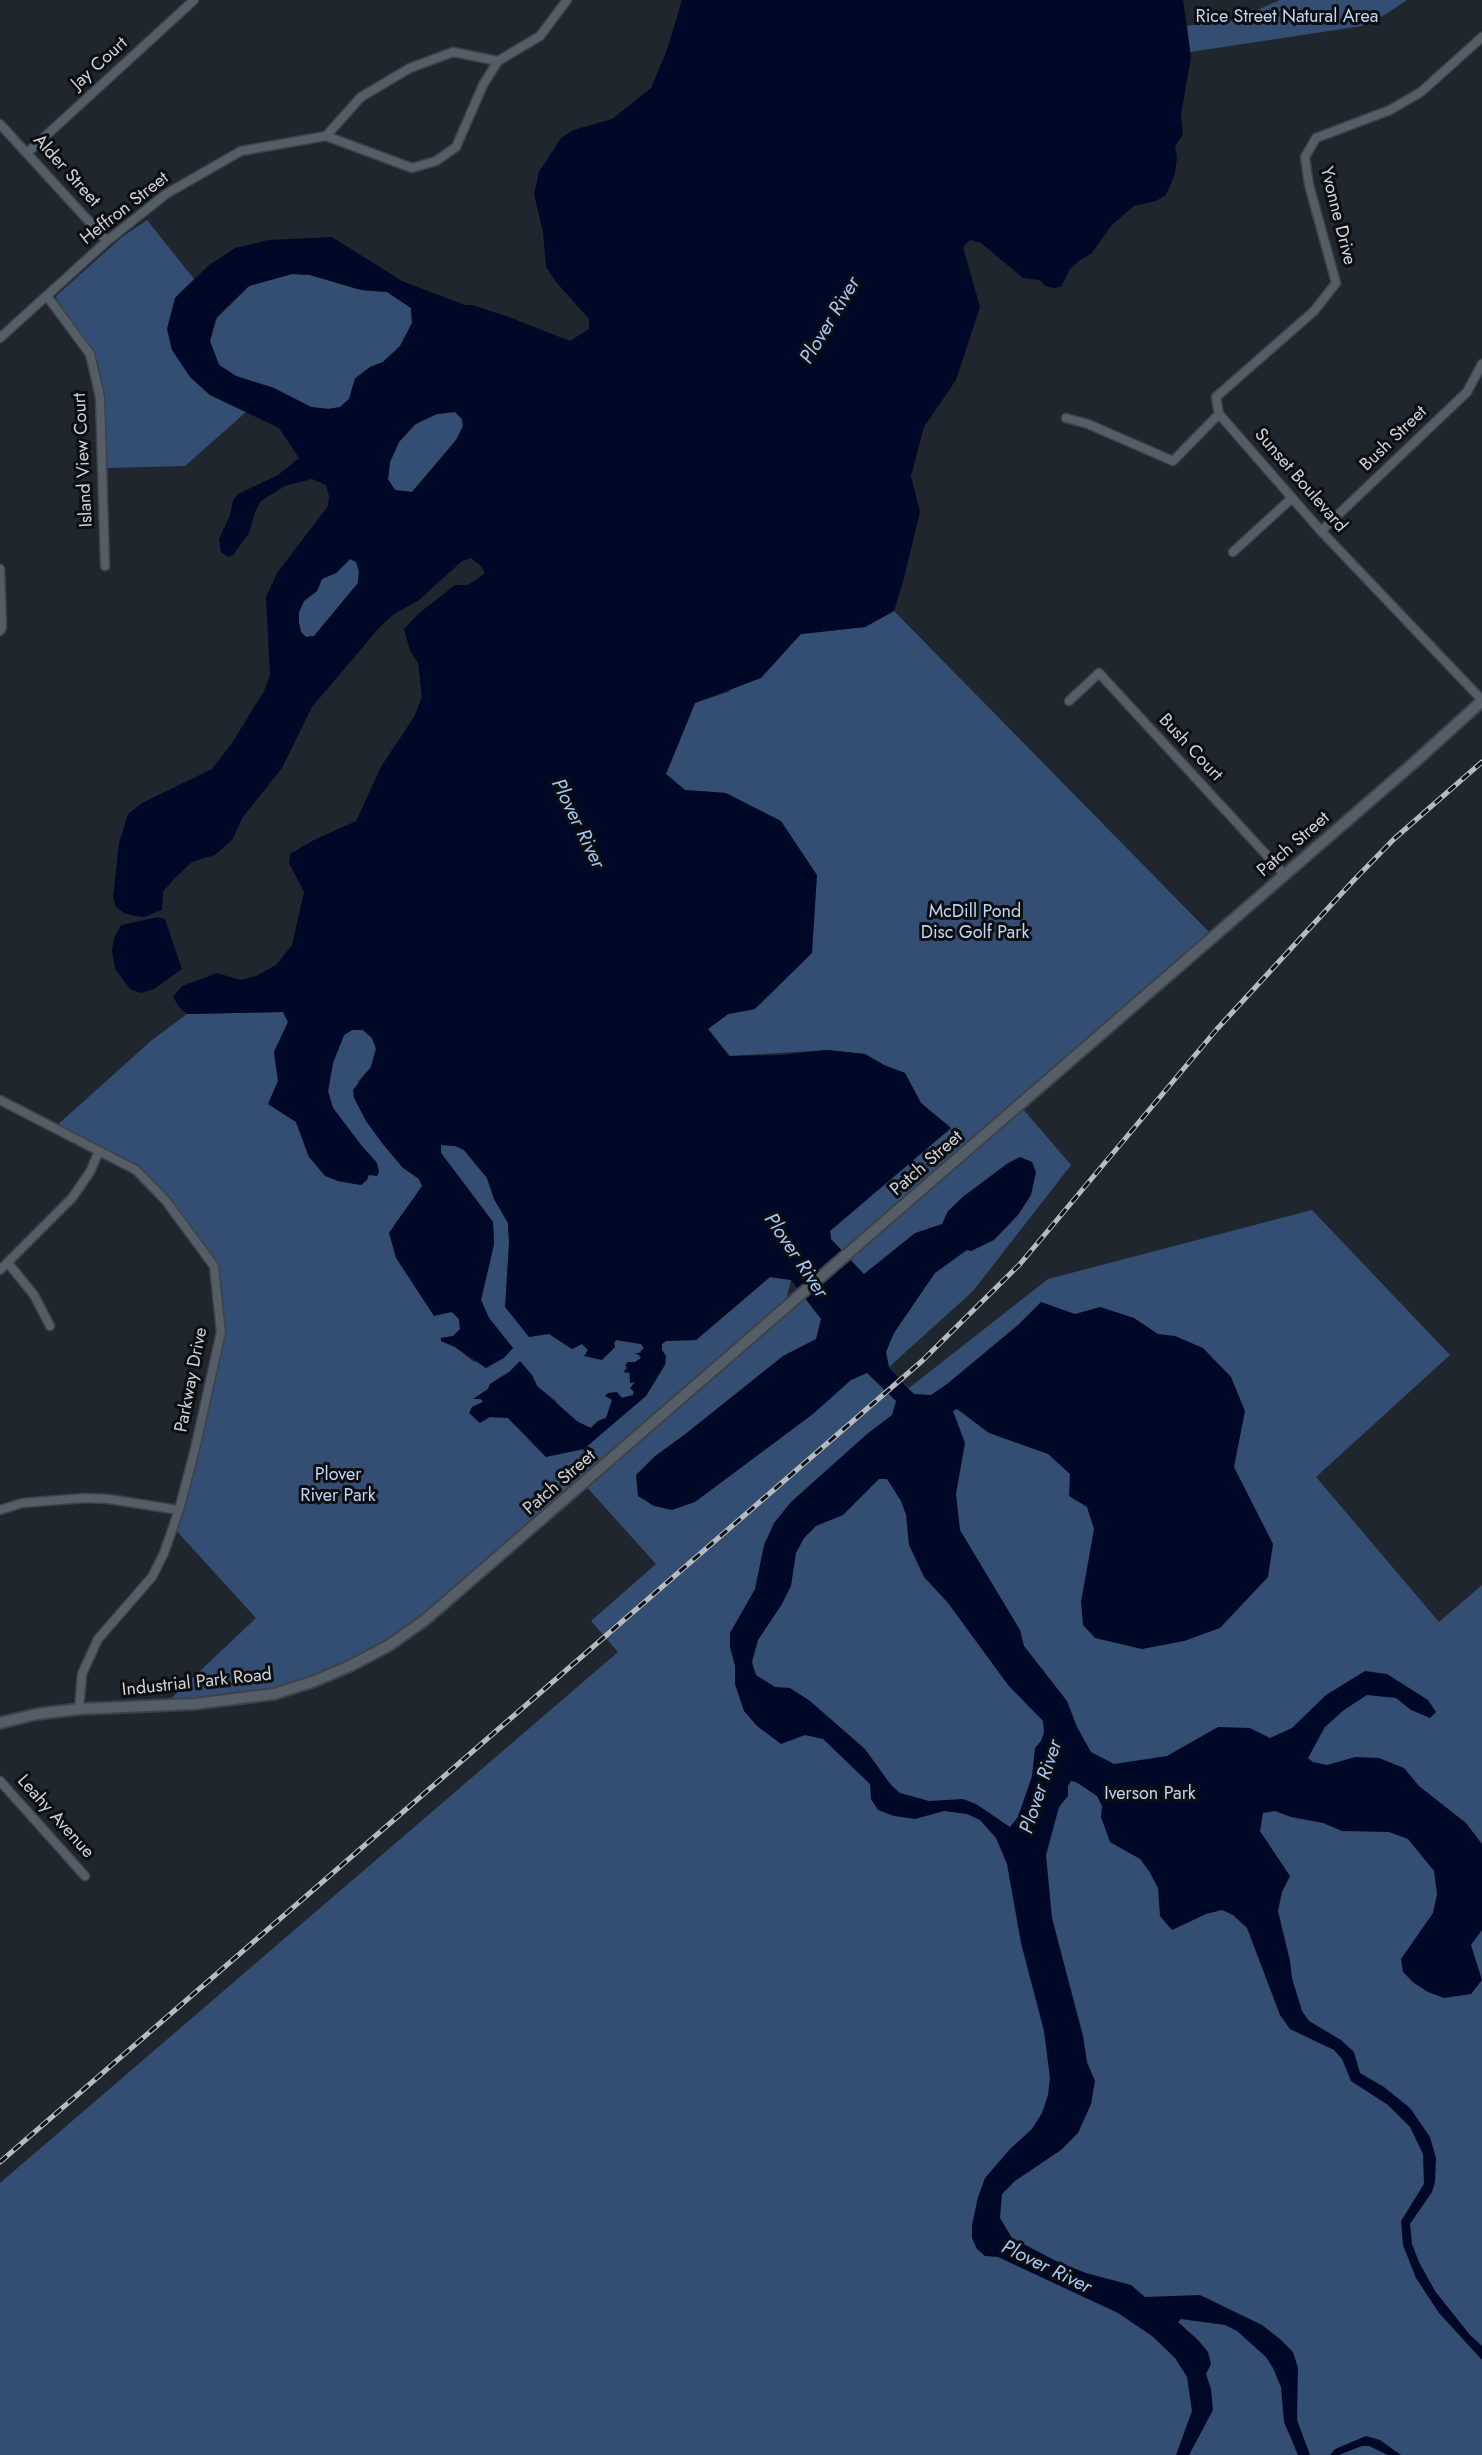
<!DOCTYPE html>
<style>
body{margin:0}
canvas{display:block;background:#1f262e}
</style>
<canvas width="1482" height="2455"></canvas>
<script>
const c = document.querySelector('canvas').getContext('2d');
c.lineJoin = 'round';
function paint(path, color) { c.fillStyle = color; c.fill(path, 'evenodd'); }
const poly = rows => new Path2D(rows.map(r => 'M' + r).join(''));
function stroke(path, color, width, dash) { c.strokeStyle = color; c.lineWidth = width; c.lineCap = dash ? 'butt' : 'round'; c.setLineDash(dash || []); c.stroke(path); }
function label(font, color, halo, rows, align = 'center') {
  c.font = font + ' Jost,sans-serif'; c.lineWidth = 6; c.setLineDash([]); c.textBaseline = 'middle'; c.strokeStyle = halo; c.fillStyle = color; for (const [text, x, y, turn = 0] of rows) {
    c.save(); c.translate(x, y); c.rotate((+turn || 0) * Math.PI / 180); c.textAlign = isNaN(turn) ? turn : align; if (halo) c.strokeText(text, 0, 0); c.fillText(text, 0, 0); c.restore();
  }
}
const green = poly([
 [1280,0,1407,0,1386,14,1362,26,1190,52,1187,26,1239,18],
 [147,220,194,279,175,298,190,377,210,395,246,412,185,466,107,468,101,380,98,362,79,331,58,306,56,296,122,237],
 [292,274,310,275,361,290,387,292,411,308,412,323,400,346,383,362,370,367,355,378,349,399,340,407,328,409,311,407,274,388,236,376,219,365,210,341,217,318,249,286],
 [455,412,462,419,463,426,456,440,412,492,395,490,388,479,390,462,399,442,415,425,436,414],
 [350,559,356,562,359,571,358,583,314,636,306,637,301,632,299,623,299,612,304,601,317,591,322,579,336,573],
 [894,611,1210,933,1016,1101,1071,1165,973,1291,889,1367,909,1388,1048,1279,1312,1210,1450,1355,1316,1477,1439,1622,1482,1585,1482,2455,0,2455,0,2183,618,1652,591,1621,656,1564,584,1484,388,1646,274,1694,163,1706,256,1618,173,1527,221,1332,214,1266,136,1170,54,1128,152,1040,187,1014,283,1012,288,1022,274,1052,278,1081,268,1104,296,1122,309,1157,338,1181,361,1185,377,1163,361,1145,333,1108,328,1091,333,1063,344,1035,352,1030,363,1030,372,1038,376,1048,371,1067,358,1081,402,1167,419,1179,423,1186,394,1225,452,1312,459,1319,460,1329,453,1336,441,1338,441,1341,455,1347,474,1362,513,1348,489,1318,481,1300,494,1244,493,1222,441,1153,440,1145,455,1146,464,1150,487,1178,494,1199,508,1223,509,1242,549,1334,572,1349,582,1343,588,1350,585,1356,610,1352,615,1347,614,1343,616,1340,641,1344,644,1348,637,1354,641,1358,635,1362,628,1362,624,1372,629,1372,630,1383,635,1382,633,1395,612,1400,606,1418,598,1421,590,1428,578,1422,561,1408,555,1400,537,1386,532,1375,509,1372,490,1384,488,1389,474,1399,481,1399,483,1402,472,1407,490,1417,508,1418,546,1457,646,1396,666,1357,662,1350,662,1344,666,1341,696,1340,770,1277,791,1280,786,1301,929,1176,842,1251,831,1239,830,1231,951,1128,921,1103,905,1073,884,1065,865,1054,827,1050,730,1056,708,1029,728,1014,755,1009,726,793,685,790,666,774,695,703,728,692,781,654,801,634,865,627]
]);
const water = poly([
 [682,0,1183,0,1191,57,1181,115,1183,135,1175,146,1177,157,1175,174,1166,195,1156,201,1134,206,1112,225,1091,254,1080,260,1070,269,1061,287,1053,288,1045,286,1040,280,1023,278,981,243,970,240,963,247,980,307,956,380,924,427,911,476,920,512,903,582,894,611,865,627,801,634,761,678,695,703,666,774,685,790,726,793,781,821,817,875,812,953,755,1009,728,1014,708,1029,729,1056,781,1055,827,1050,865,1054,884,1065,905,1073,921,1103,951,1128,830,1231,831,1239,864,1274,915,1233,942,1224,948,1211,964,1196,1008,1163,1020,1157,1032,1162,1036,1172,1031,1195,1018,1215,994,1240,971,1251,967,1250,935,1273,894,1333,886,1352,889,1367,908,1388,914,1394,931,1395,947,1384,1018,1325,1041,1302,1075,1314,1100,1307,1134,1318,1158,1334,1175,1336,1203,1348,1231,1377,1245,1411,1234,1467,1273,1544,1268,1577,1220,1628,1184,1641,1142,1649,1095,1638,1083,1625,1081,1602,1094,1529,1087,1507,1069,1496,1070,1474,1048,1454,989,1433,957,1409,953,1411,965,1443,956,1494,960,1530,1020,1630,1024,1646,1067,1701,1077,1727,1091,1752,1114,1764,1167,1756,1218,1727,1250,1728,1270,1738,1292,1728,1326,1695,1365,1671,1387,1674,1428,1700,1436,1712,1430,1718,1411,1710,1396,1698,1367,1695,1344,1710,1325,1727,1308,1758,1313,1762,1327,1765,1355,1757,1379,1758,1404,1768,1419,1786,1466,1823,1482,1844,1482,1930,1471,1945,1482,1980,1471,1994,1444,1998,1428,1992,1414,1983,1403,1972,1401,1959,1433,1913,1437,1894,1434,1871,1408,1839,1389,1832,1342,1831,1323,1823,1291,1817,1275,1811,1263,1813,1260,1831,1290,1876,1282,1892,1278,1911,1290,1961,1292,1978,1302,2011,1309,2021,1341,2040,1354,2052,1360,2073,1384,2087,1410,2108,1430,2137,1436,2158,1435,2182,1432,2192,1410,2224,1412,2244,1419,2262,1435,2291,1470,2335,1482,2346,1482,2360,1439,2313,1416,2278,1403,2245,1401,2221,1424,2184,1423,2154,1410,2127,1388,2105,1351,2081,1342,2059,1334,2050,1290,2029,1280,2015,1247,1928,1233,1915,1222,1910,1206,1914,1172,1930,1160,1916,1158,1888,1149,1871,1140,1859,1110,1842,1101,1817,1102,1806,1097,1796,1076,1782,1071,1781,1068,1786,1068,1796,1059,1807,1046,1855,1052,1918,1083,2036,1087,2062,1095,2081,1091,2104,1078,2133,1061,2150,1015,2181,1002,2194,1000,2218,1012,2238,1058,2262,1086,2273,1131,2285,1145,2297,1200,2295,1262,2325,1280,2339,1293,2352,1298,2368,1297,2420,1310,2455,1298,2455,1284,2422,1281,2387,1273,2368,1266,2357,1237,2331,1225,2325,1181,2319,1178,2322,1198,2340,1208,2352,1211,2364,1206,2374,1211,2389,1213,2410,1189,2455,1176,2455,1192,2411,1187,2377,1175,2358,1152,2336,1118,2313,998,2257,985,2256,977,2249,972,2238,972,2225,978,2197,985,2178,1010,2149,1032,2129,1042,2113,1048,2095,1050,2078,1044,2031,1021,1943,1007,1864,996,1838,980,1820,967,1814,944,1811,915,1819,894,1816,878,1810,871,1799,870,1784,823,1739,805,1735,781,1744,757,1726,744,1711,735,1684,735,1666,730,1647,730,1633,755,1589,764,1545,774,1523,791,1502,867,1434,892,1415,896,1401,867,1373,851,1380,813,1414,695,1502,672,1510,654,1506,638,1496,636,1475,655,1456,684,1435,783,1356,816,1339,821,1319,791,1280,770,1277,696,1340,666,1341,662,1344,662,1350,666,1356,665,1365,646,1396,584,1449,546,1457,508,1418,490,1417,480,1423,469,1413,472,1407,483,1402,481,1399,473,1399,488,1389,490,1384,509,1372,520,1361,532,1375,537,1386,578,1422,591,1428,598,1421,606,1418,612,1400,605,1396,608,1393,617,1392,622,1398,633,1395,634,1392,630,1388,635,1382,630,1383,630,1373,623,1372,628,1368,625,1365,628,1362,635,1362,641,1358,640,1355,634,1353,640,1353,644,1348,641,1344,616,1340,614,1343,615,1347,602,1360,584,1356,588,1350,582,1344,572,1349,549,1334,529,1337,505,1307,509,1242,508,1223,494,1199,487,1178,464,1150,455,1146,441,1145,441,1153,493,1222,494,1244,481,1300,489,1318,513,1348,504,1358,486,1368,455,1347,441,1341,441,1338,453,1336,460,1329,459,1319,452,1312,434,1316,396,1258,389,1233,422,1186,419,1179,402,1167,382,1143,366,1121,354,1098,353,1090,371,1067,376,1049,372,1038,363,1030,352,1030,344,1035,333,1063,328,1091,333,1108,361,1145,377,1163,379,1172,377,1176,369,1175,367,1180,361,1185,338,1181,325,1176,309,1157,296,1122,268,1104,278,1081,274,1052,288,1022,283,1012,187,1014,179,1007,173,997,182,986,217,973,241,980,256,976,276,965,292,945,304,892,289,863,290,854,314,840,356,821,382,765,414,717,422,697,418,663,410,651,404,629,418,614,455,585,468,585,477,579,485,573,481,566,471,558,462,561,418,601,394,614,379,628,312,707,282,768,243,817,232,840,215,855,192,862,174,879,163,892,162,910,144,917,135,916,124,913,116,907,113,898,119,843,128,814,142,803,212,769,232,743,264,691,270,676,266,597,277,573,328,506,329,496,326,485,312,479,285,486,261,501,255,512,249,533,233,555,228,557,221,552,219,539,230,515,233,500,238,494,278,475,299,458,279,428,210,395,190,377,172,350,167,329,175,298,209,265,235,248,268,240,332,237,402,281,465,305,472,305,509,317,570,341,589,329,589,319,556,282,546,267,543,232,534,194,539,172,561,138,573,130,612,119,651,88,667,50],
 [292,274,310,275,361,290,387,292,411,308,412,323,400,346,383,362,370,367,355,379,349,399,340,407,328,409,311,407,274,388,236,376,219,365,210,341,216,318,249,286],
 [455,412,462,419,463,426,456,440,412,492,395,490,388,479,390,462,399,442,415,424,437,414],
 [350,559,356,562,359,571,358,583,314,636,306,637,301,632,299,623,299,612,304,601,317,591,322,579,336,573],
 [879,1479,887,1479,901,1501,906,1515,909,1545,924,1577,948,1603,1008,1685,1043,1721,1044,1732,1041,1741,1035,1748,1032,1776,1018,1817,1010,1827,976,1804,963,1799,929,1801,900,1793,891,1785,865,1749,810,1701,790,1688,775,1687,756,1675,752,1662,758,1640,782,1604,791,1586,796,1553,804,1538,816,1526,843,1515],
 [158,917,165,919,182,969,154,989,141,993,130,989,115,969,112,950,114,938,121,925],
 [1366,2436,1380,2440,1401,2455,1388,2455,1369,2446,1362,2446,1339,2455,1330,2455,1335,2449]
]);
const street = poly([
 [0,124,107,241],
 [326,136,361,97,410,68,453,52,498,61],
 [27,153,194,0],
 [47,296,90,354,100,397,105,566],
 [0,338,107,241,166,194,241,151,326,136,412,168,436,161,456,147,483,85,498,61,540,36,567,0],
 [1219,414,1216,397,1314,311,1336,283,1309,185,1305,157,1316,138,1390,110,1421,92,1482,37],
 [1066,418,1088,424,1173,461,1219,414,1321,531,1482,700],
 [1321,531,1467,392,1482,364],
 [1233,552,1292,498],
 [0,569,2,627,0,631],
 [1069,701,1099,673,1285,875],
 [0,1100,136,1170,166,1201,214,1266,221,1332,195,1449,179,1510,164,1553,152,1577,98,1639,82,1674,79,1709],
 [8,1263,34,1295,50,1326],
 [0,1270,72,1198,90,1172,99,1151],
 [0,1510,22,1503,85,1498,108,1499,179,1510],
 [0,1781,85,1876]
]);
const secondary = poly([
 [0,1723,37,1714,79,1709,194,1704,274,1694,312,1682,350,1666,388,1646,425,1620,1416,761,1482,701]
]);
const rail = poly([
 [0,2162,922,1361,1020,1264,1217,1029,1354,880,1394,839,1482,762]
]);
const parkNames = [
 ["Rice Street Natural Area",1287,18],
 ["McDill Pond",975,913],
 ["Disc Golf Park",975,934],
 ["Plover",338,1476],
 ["River Park",338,1497],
 ["Iverson Park",1150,1795]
];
const streetNames = [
 ["Jay Court",100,64,-42],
 ["Alder Street",66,171,48],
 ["Heffron Street",125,209,-38],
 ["Yvonne Drive",1337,216,76],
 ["Bush Street",1394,439,-44],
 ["Island View Court",84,460,-93],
 ["Sunset Boulevard",1300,481,49],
 ["Bush Court",1190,748,47],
 ["Patch Street",1294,845,-41],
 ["Patch Street",927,1164,-41],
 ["Parkway Drive",192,1380,-79],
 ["Patch Street",560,1483,-41],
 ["Industrial Park Road",197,1683,-6],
 ["Leahy Avenue",55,1817,48]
];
const waterNames = [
 ["Plover River",831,321,-59],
 ["Plover River",577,824,64],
 ["Plover River",795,1256,56],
 ["Plover River",1042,1787,-72],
 ["Plover River",1046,2268,26]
];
paint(green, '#334e72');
paint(water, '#000828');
stroke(street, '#3c4249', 11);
stroke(secondary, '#3c4249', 14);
stroke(street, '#555d66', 8);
stroke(secondary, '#555d66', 10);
stroke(rail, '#b6bbc0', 5);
stroke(rail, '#0c0e12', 3, [9]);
label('18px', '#bfd6f3', '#0c0e12', parkNames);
label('18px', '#cfd4d9', '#0c0e12', streetNames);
label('italic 20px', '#a5c7f3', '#0c0e12', waterNames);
</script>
